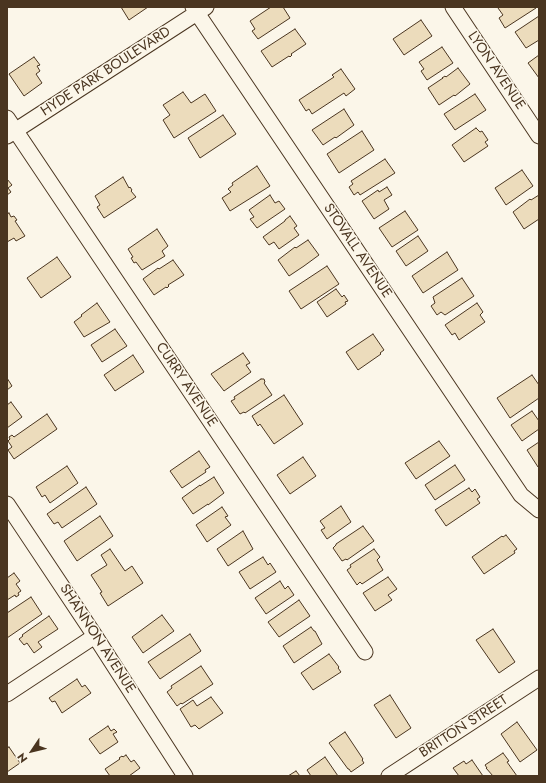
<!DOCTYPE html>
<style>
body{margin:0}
#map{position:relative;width:546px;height:783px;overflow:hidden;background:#fbf6e9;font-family:Jost,sans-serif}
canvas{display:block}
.frame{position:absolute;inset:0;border:8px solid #4a3520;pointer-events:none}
.north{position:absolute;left:12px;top:731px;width:40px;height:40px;-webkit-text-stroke:3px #fbf6e9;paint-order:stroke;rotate:235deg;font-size:11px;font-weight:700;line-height:16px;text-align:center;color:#4a3520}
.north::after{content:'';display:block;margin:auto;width:14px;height:18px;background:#4a3520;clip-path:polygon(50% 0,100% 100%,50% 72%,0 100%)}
</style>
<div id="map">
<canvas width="546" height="783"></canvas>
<div class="frame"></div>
<div class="north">N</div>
</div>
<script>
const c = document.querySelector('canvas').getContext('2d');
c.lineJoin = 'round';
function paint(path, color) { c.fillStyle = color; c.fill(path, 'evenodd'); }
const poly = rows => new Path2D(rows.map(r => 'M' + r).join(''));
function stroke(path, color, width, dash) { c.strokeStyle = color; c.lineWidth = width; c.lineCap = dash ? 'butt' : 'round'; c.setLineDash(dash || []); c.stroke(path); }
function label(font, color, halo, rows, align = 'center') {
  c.font = font + ' Jost,sans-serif'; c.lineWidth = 3; c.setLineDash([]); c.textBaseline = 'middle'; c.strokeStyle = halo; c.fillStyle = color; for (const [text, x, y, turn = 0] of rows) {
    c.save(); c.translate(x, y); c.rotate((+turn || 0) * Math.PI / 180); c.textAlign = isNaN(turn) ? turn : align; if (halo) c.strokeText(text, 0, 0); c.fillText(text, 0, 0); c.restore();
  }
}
const building = poly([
 [121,7,148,7,129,20,121,7],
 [271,7,283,7,290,18,258,39,252,31,255,29,250,21,271,7],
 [499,7,535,7,536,8,505,28,499,18,503,15,498,8,499,7],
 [539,16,539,40,526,48,515,32,539,16],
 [421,20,432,36,404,55,393,39,421,20],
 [295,29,306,44,291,54,292,55,290,57,289,56,272,67,261,51,295,29],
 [442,47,453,63,427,80,421,71,424,69,419,62,442,47],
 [539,55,539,78,528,63,539,55],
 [34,57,40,65,37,66,40,71,36,74,42,83,24,96,9,74,34,57],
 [458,68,470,84,455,96,454,95,439,105,428,88,443,78,442,78,445,76,446,77,458,68],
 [341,69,355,89,346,96,344,93,312,114,309,109,306,111,299,100,334,77,332,75,341,69],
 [183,92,191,103,205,94,216,111,174,138,163,120,170,115,163,105,183,92],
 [475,94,486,110,455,130,444,114,475,94],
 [344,109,354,125,336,138,335,137,323,145,312,130,344,109],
 [223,115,236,134,200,158,188,138,223,115],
 [476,128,480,132,482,131,488,140,485,142,488,146,464,162,452,145,476,128],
 [362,131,374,150,339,173,327,154,362,131],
 [385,159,395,173,360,195,358,192,354,195,349,187,353,184,351,181,385,159],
 [257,166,270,186,230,211,222,198,231,192,228,189,233,185,232,183,257,166],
 [522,170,533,186,506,205,495,188,522,170],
 [123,177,129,188,130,187,132,190,131,191,136,197,104,218,97,207,100,205,95,196,123,177],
 [7,179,12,185,8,188,11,192,7,195,7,179],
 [387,187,392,195,384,200,389,209,374,219,362,201,378,190,379,192,387,187],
 [270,195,275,203,279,201,285,209,257,228,250,219,254,217,249,210,270,195],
 [539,195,539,219,524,229,513,212,530,199,531,200,539,195],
 [405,211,418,230,392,247,379,228,405,211],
 [9,213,11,217,14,216,17,220,15,221,25,236,16,241,14,238,7,242,7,214,9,213],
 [290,216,297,226,294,228,299,235,279,249,274,242,269,245,263,237,285,221,285,220,290,216],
 [157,229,168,246,162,251,165,256,142,270,136,262,134,263,131,258,133,257,128,249,157,229],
 [418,236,428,251,406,266,396,251,418,236],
 [308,240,319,255,304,266,289,276,278,260,295,247,296,248,308,240],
 [447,252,458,270,423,293,412,276,447,252],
 [57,257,71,277,41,298,27,278,57,257],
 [173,260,184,275,168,285,169,286,167,288,166,287,154,295,143,279,158,268,159,269,173,260],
 [327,266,339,284,301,309,289,291,327,266],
 [462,278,474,296,445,315,441,312,437,315,431,306,435,303,433,297,462,278],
 [336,289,342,297,344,295,348,301,345,302,346,304,327,317,317,302,336,289],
 [97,303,110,322,84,337,74,322,82,316,81,315,97,303],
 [477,303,483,312,480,315,485,322,459,340,455,333,452,335,445,325,477,303],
 [115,329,127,346,102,362,91,345,115,329],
 [373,334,384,350,380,353,381,354,358,370,346,352,373,334],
 [243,353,250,363,246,365,251,372,224,391,211,374,243,353],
 [133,355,144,372,115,391,104,375,133,355],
 [532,375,539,385,539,398,510,418,497,398,532,375],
 [7,378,12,386,7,390,7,378],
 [261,379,264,379,265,382,264,383,272,395,245,413,244,412,240,414,231,401,235,399,234,397,261,379],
 [284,395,303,424,274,444,260,424,258,426,252,416,284,395],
 [11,402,22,417,7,428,7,405,11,402],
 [532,411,539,421,539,429,522,441,511,425,532,411],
 [47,414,57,429,14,459,8,450,12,447,8,441,10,439,9,437,12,435,14,437,47,414],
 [439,441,450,456,416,479,405,463,439,441],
 [539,442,539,467,538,467,527,450,539,442],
 [199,451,210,467,205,470,206,472,182,488,170,471,199,451],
 [303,457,316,476,290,494,277,475,303,457],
 [455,465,465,480,435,500,425,485,455,465],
 [67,466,78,483,50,503,45,495,42,497,36,487,67,466],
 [214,477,224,493,208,505,208,504,193,514,182,498,200,485,200,486,214,477],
 [86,487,97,504,62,528,58,522,54,524,47,514,86,487],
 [469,488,472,492,475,489,480,497,477,499,480,503,446,526,435,510,469,488],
 [341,506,351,522,327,539,321,530,325,528,320,521,341,506],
 [222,507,228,516,225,517,231,525,207,542,196,525,222,507],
 [100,516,113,536,77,561,64,541,100,516],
 [363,526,374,541,347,560,346,559,342,561,333,548,336,545,336,544,363,526],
 [243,531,253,549,228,566,217,549,243,531],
 [506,535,517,549,514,551,515,553,484,574,472,557,502,536,503,537,506,535],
 [110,549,125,571,132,566,143,583,108,606,100,593,102,592,91,575,107,565,101,555,110,549],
 [374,549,380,557,377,560,383,570,362,584,360,582,357,585,347,570,351,567,350,565,374,549],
 [263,557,268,565,270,563,276,572,250,589,239,572,263,557],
 [14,573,20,581,16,584,21,591,18,593,19,595,16,597,15,595,7,600,7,578,14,573],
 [388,577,397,589,388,595,392,600,375,611,363,593,388,577],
 [280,581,285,589,288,586,294,595,266,614,255,598,280,581],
 [31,597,42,614,7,638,7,613,31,597],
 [299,600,310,616,279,637,268,622,299,600],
 [162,615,174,631,143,653,132,637,162,615],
 [49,616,58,629,38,642,42,647,34,653,27,643,24,645,19,639,23,636,22,635,49,616],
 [311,627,314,631,315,631,322,644,294,663,283,646,311,627],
 [493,629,515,662,499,673,476,640,493,629],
 [190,634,201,651,160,679,148,662,190,634],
 [329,654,339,667,338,668,341,672,313,690,301,673,329,654],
 [201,666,213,684,182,704,181,703,177,706,167,692,172,688,171,686,201,666],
 [77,679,82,687,85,685,91,693,62,713,55,701,52,702,49,698,77,679],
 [390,695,411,728,396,738,374,705,390,695],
 [211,697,223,713,199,729,195,725,191,727,180,709,193,700,197,706,211,697],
 [517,722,537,750,520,762,501,734,517,722],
 [108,726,111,731,114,729,117,732,113,734,118,742,100,754,89,739,108,726],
 [345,732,363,759,362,760,364,763,351,772,349,769,348,769,329,743,345,732],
 [9,747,20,763,7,772,7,748,9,747],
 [503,753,509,761,507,762,517,776,493,776,486,768,487,768,485,765,503,753],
 [126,755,131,762,134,760,140,768,129,776,110,776,105,769,120,759,119,758,122,756,123,757,126,755],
 [325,757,338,776,311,776,307,770,325,757],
 [472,760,483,776,459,776,453,768,464,761,466,764,472,760],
 [296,771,300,776,288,776,296,771]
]);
const street = poly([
 [193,7,521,495,539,510],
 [453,7,539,136],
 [7,118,365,652],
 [7,136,206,7],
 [7,504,95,636,185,776],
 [7,694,95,636],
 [389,776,539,678]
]);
const streetNames = [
 ["LYON AVENUE",496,71,56],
 ["HYDE PARK BOULEVARD",106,72,-33],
 ["STOVALL AVENUE",357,251,56],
 ["CURRY AVENUE",186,385,56],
 ["SHANNON AVENUE",97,639,57],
 ["BRITTON STREET",464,727,-33]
];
paint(building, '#ecdcbc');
stroke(building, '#4a3520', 1);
stroke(street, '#4a3520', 17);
stroke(street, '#fbf6e9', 15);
label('14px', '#4a3520', '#fbf6e9', streetNames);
</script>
